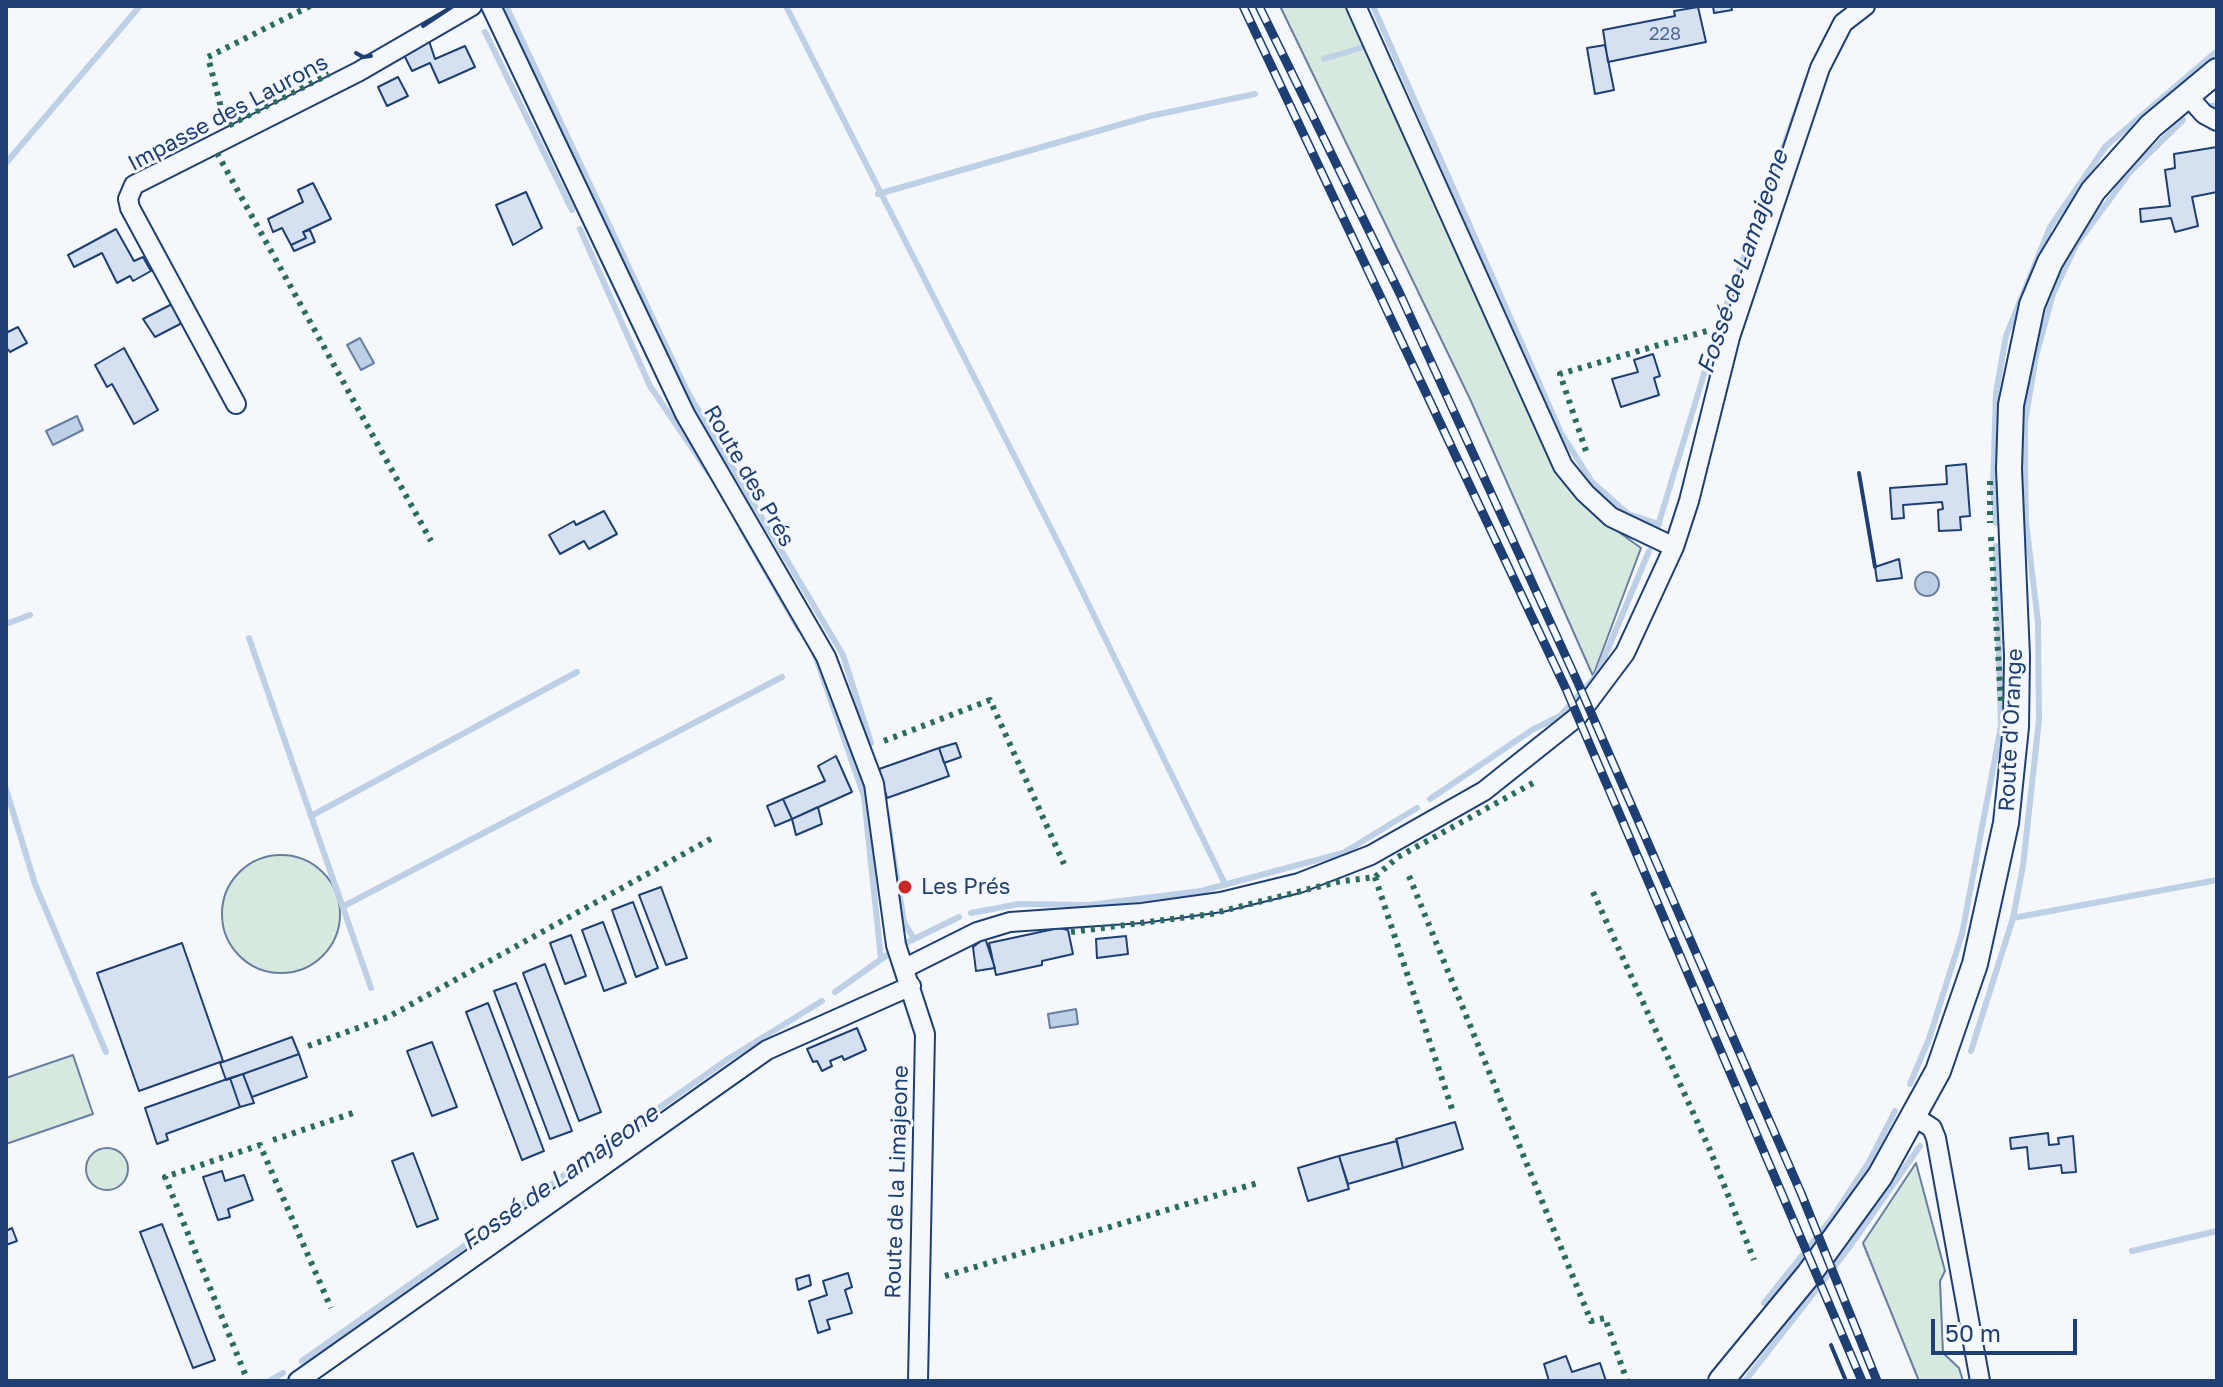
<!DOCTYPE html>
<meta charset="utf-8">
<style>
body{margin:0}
#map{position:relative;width:2223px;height:1387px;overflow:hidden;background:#f4f7fb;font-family:"Golos Text",sans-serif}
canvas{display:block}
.frame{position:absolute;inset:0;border:8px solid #1d3f73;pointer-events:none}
.scale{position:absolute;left:1931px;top:1319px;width:146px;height:36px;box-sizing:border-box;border:4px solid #1d3f73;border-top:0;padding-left:10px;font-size:24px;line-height:28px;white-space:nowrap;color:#1d3f73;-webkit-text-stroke:6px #f4f7fb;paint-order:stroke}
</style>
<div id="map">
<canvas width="2223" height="1387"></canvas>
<div class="frame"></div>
<div class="scale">50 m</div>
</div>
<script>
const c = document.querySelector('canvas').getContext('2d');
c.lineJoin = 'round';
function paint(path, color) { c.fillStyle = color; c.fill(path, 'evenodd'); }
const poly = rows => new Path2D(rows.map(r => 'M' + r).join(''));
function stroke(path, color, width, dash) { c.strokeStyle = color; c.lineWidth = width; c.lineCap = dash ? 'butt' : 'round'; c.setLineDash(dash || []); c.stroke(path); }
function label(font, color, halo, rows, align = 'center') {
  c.font = font + ' "Golos Text",sans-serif'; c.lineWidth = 6; c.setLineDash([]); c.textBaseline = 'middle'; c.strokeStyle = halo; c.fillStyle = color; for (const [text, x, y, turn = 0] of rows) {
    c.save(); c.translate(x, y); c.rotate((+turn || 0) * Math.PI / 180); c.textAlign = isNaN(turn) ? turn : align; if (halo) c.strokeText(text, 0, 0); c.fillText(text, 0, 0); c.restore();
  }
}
const green = poly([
 [1280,6,1349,6,1510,365,1609,525,1641,548,1593,676,1470,399,1280,6],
 '222 914a59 59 0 1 1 118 0a59 59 0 1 1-118 0Z',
 [73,1055,93,1114,6,1144,6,1078,73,1055],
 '86 1169a21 21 0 1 1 42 0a21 21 0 1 1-42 0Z',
 [1916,1163,1945,1271,1940,1281,1943,1353,1959,1368,1963,1381,1919,1381,1863,1243,1916,1163]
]);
const water = poly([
 [360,338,374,363,361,370,347,345,360,338],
 [77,416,83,430,53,445,46,431,77,416],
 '1915 584a12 12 0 1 1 24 0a12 12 0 1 1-24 0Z',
 [1076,1009,1078,1024,1050,1028,1048,1014,1076,1009]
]);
const stream = poly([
 [506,6,687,391,843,655,871,743],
 [786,6,1063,552,1225,884],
 [1373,6,1561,433,1592,482,1628,514,1659,524],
 [485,32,572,210],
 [1324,59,1360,48],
 [2211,106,2217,105],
 [6,163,140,6],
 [878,194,1150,116,1255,94],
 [580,229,650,386,709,473],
 [1996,523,1993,487,1996,393,2006,336,2050,227,2106,146,2217,51],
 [741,528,799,629],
 [1657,529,1717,331,1810,73],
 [6,624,30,615],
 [249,638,371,988],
 [814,652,864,796,881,959],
 [6,789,35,884,106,1052],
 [883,791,904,922,914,939],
 [1430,799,1532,730,1560,716,1597,675,1649,551],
 [311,816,577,672],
 [344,906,782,677],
 [971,913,1019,904,1089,905,1201,891,1343,853,1417,808],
 [2013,918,2217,880],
 [908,942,959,917],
 [835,992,890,953],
 [1971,1051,2013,918,2023,866,2039,720,2038,622,2026,522,2025,467,2025,422,2036,356,2053,294,2076,245,2130,172,2183,120],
 [1910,1084,1929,1039,1962,934,2001,726,1996,546],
 [2132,1251,2217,1231],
 [1764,1303,1832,1218,1869,1162,1895,1111],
 [302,1361,728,1059,822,1001],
 [269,1381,283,1373],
 [1745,1381,1848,1249,1920,1146]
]);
const building = poly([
 [1713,6,1731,6,1732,10,1714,13,1713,6],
 [1698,7,1706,42,1608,62,1603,30,1675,16,1674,11,1698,7],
 [429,41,435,59,465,46,475,67,439,83,430,63,412,71,402,51,429,41],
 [1605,45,1614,90,1595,94,1587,48,1605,45],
 [398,77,408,96,387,106,378,87,398,77],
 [2217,147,2217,192,2192,197,2198,226,2175,232,2171,218,2141,222,2140,209,2170,206,2165,170,2175,168,2174,154,2217,147],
 [313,183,331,219,303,232,306,238,291,245,282,228,273,232,268,219,303,202,298,190,313,183],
 [526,192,542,228,513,245,496,205,526,192],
 [116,229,134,261,143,257,151,271,133,281,130,276,117,283,102,253,74,267,68,255,116,229],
 [310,230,315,242,294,251,291,245,306,238,303,232,310,230],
 [174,303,184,322,155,337,143,319,174,303],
 [6,327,8,332,18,327,27,343,10,352,6,347,6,327],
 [124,348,158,410,134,424,112,384,107,387,95,365,124,348],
 [1653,354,1660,376,1654,378,1659,395,1621,407,1612,379,1638,372,1634,360,1653,354],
 [1966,464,1970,516,1960,517,1961,530,1939,531,1938,510,1943,509,1942,502,1903,505,1904,518,1892,519,1890,488,1947,484,1946,466,1966,464],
 [604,511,617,534,589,549,584,541,560,554,549,535,574,521,576,525,604,511],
 [1899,559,1902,578,1877,581,1875,567,1899,559],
 [956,743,961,757,944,763,939,748,956,743],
 [939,748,949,776,887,798,879,769,939,748],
 [836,756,852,792,792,819,783,799,825,781,818,766,836,756],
 [783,799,792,819,775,826,767,806,783,799],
 [818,807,822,824,796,835,792,819,818,807],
 [661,887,687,958,666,965,639,895,661,887],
 [633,902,658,968,636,977,612,910,633,902],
 [603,922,626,983,604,991,582,930,603,922],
 [1059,928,1068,930,1073,954,1042,961,1042,965,996,975,989,943,1059,928],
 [571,935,586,976,565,984,550,943,571,935],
 [1126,936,1128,954,1097,958,1096,939,1126,936],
 [985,938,995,968,976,971,973,947,985,938],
 [182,943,223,1061,139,1091,97,973,182,943],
 [545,964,601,1112,579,1121,523,973,545,964],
 [516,983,572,1131,550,1139,494,991,516,983],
 [488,1003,544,1151,522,1160,466,1012,488,1003],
 [857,1028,866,1050,844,1060,842,1056,830,1061,832,1066,822,1071,817,1061,813,1062,807,1049,857,1028],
 [292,1037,299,1054,226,1080,220,1063,292,1037],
 [432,1042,457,1107,432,1116,407,1051,432,1042],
 [299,1054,307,1077,252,1097,243,1074,299,1054],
 [243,1074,254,1103,240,1107,230,1078,243,1074],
 [230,1078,240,1107,166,1134,168,1140,157,1144,145,1108,230,1078],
 [1455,1122,1463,1149,1403,1168,1396,1139,1455,1122],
 [2048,1133,2049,1145,2059,1144,2058,1138,2073,1136,2076,1172,2062,1173,2061,1165,2029,1169,2027,1147,2011,1149,2010,1138,2048,1133],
 [1397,1141,1403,1168,1348,1184,1339,1156,1397,1141],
 [413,1153,438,1219,417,1227,392,1161,413,1153],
 [1339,1156,1349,1189,1308,1201,1298,1168,1339,1156],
 [222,1171,225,1181,244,1175,253,1200,228,1209,230,1217,218,1220,203,1177,222,1171],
 [162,1224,215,1360,193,1368,140,1232,162,1224],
 [12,1228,17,1241,6,1245,6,1231,12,1228],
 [848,1273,852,1287,845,1290,852,1313,827,1320,830,1329,818,1333,809,1301,827,1295,823,1281,848,1273],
 [809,1275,811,1285,798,1290,796,1279,809,1275],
 [1566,1356,1572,1372,1600,1363,1606,1381,1549,1381,1544,1364,1566,1356]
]);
const street = poly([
 [491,6,685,414,826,657,874,784,896,945,925,1034,918,1381],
 [1356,6,1563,466,1585,493,1611,517,1674,547],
 [2187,95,2204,114,2217,121],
 [236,404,130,208,128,199,134,185,358,72,472,6],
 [905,968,977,932,1010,922,1142,913,1221,902,1299,883,1371,855,1484,791,1577,717,1625,653,1674,547,1689,501,1730,337,1820,68,1843,23,1865,6],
 [1915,1117,1932,1128,1936,1138,1980,1381],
 [298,1381,767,1050,911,986]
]);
const secondary = poly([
 [1721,1381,1809,1274,1880,1176,1938,1071,1975,964,2006,823,2016,727,2017,656,2009,469,2011,405,2032,305,2050,262,2093,191,2151,126,2217,71]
]);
const rail = poly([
 [1243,6,1566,689,1862,1381],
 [1259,6,1400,294,1578,683,1801,1193,1877,1381]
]);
const hedge = poly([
 [310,6,208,57,226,127,329,74],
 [217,153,431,541],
 [1586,451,1560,374,1710,330],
 [1990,481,1990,523],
 [1991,537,2001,702],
 [884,741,990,700,1064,864],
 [1409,876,1591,1321,1605,1318,1627,1381],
 [1375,877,1452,1109],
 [1593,892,1710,1150,1754,1260],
 [1071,932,1211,914,1337,882,1375,877,1398,857,1533,783],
 [308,1046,388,1017,716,836],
 [273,1140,353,1113],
 [945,1276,1261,1182],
 [245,1374,165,1177,260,1145,331,1308]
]);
const wall = poly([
 [423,26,453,6],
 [356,53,363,57,371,56],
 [1859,473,1875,567],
 [1831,1345,1846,1381]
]);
const markers = [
 [905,887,8,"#c62828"]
];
const numberNames = [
 ["228",1665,34]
];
const streetNames = [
 ["Impasse des Laurons",228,113,-28],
 ["Route des Prés",749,476,60],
 ["Route d'Orange",2011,730,-87],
 ["Route de la Limajeone",897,1182,-88]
];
const poiNames = [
 ["Les Prés",921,887]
];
const waterNames = [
 ["Fossé de Lamajeone",1743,262,-71],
 ["Fossé de Lamajeone",560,1178,-35]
];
paint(green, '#d7e8df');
stroke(green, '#687fa3', 2);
paint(water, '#bed0e5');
stroke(water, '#687fa3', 2);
stroke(stream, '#bed0e5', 6);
paint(building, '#d5e0f0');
stroke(building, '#1d3f73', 2);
stroke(street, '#1d3f73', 22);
stroke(secondary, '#1d3f73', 28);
stroke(street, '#f4f7fb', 18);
stroke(secondary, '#f4f7fb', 24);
stroke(rail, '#1d3f73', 9);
stroke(rail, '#f4f7fb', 6, [18]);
stroke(hedge, '#2c6c60', 6, [4, 6]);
stroke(wall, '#1d3f73', 4);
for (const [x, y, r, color] of markers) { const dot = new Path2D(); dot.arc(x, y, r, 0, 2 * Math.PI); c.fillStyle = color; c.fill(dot); stroke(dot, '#f4f7fb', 3); }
label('18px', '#4b6792', null, numberNames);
label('22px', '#1d3f73', '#f4f7fb', streetNames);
label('22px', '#1d3f73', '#f4f7fb', poiNames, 'left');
label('italic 24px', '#1d3f73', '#f4f7fb', waterNames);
</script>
